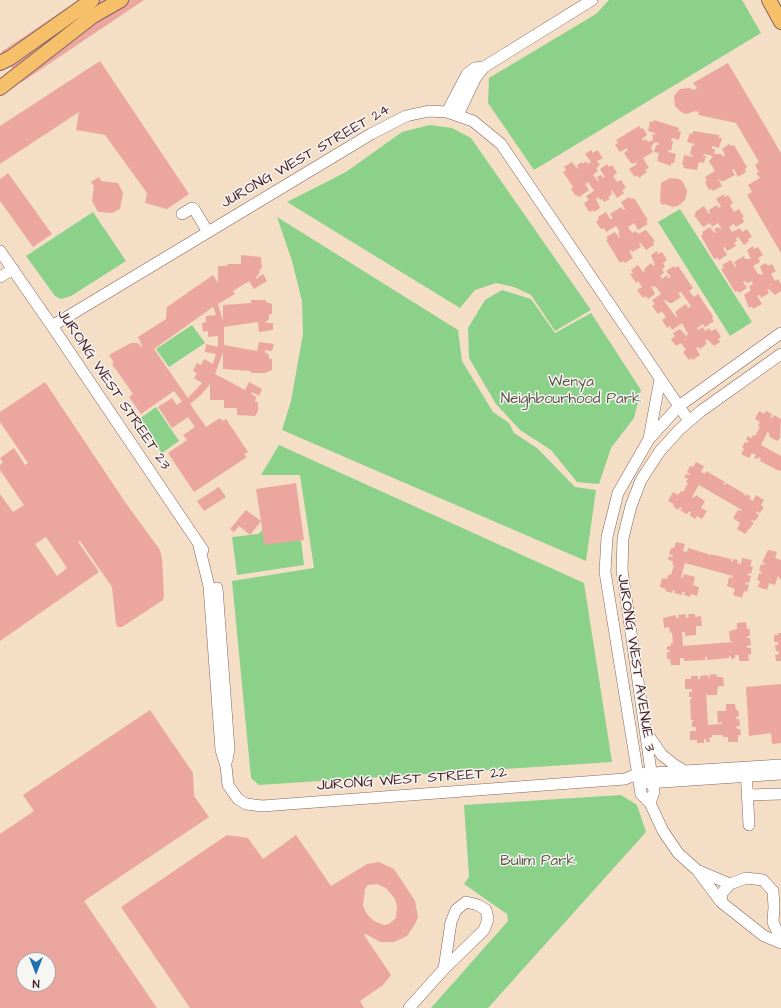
<!DOCTYPE html>
<style>
body{margin:0}
#map{position:relative;width:781px;height:1008px;overflow:hidden;background:#f4dfc6;font-family:"Architects Daughter",sans-serif}
canvas{display:block}
.north{position:absolute;left:16px;top:952px;width:40px;height:40px;box-sizing:border-box;background:#f6f6f2;border:1px solid #b1a0a2;border-radius:50%;rotate:180deg;font-size:11px;font-weight:700;line-height:16px;text-align:center;color:#4a1f2b}
.north::after{content:'';display:block;margin:auto;width:14px;height:18px;background:#1f6fb2;clip-path:polygon(50% 0,100% 100%,50% 72%,0 100%)}
</style>
<div id="map">
<canvas width="781" height="1008"></canvas>
<div class="north">N</div>
</div>
<script>
const c = document.querySelector('canvas').getContext('2d');
c.lineJoin = 'round';
function paint(path, color) { c.fillStyle = color; c.fill(path, 'evenodd'); }
const poly = rows => new Path2D(rows.map(r => 'M' + r).join(''));
function stroke(path, color, width, dash) { c.strokeStyle = color; c.lineWidth = width; c.lineCap = dash ? 'butt' : 'round'; c.setLineDash(dash || []); c.stroke(path); }
function label(font, color, halo, rows, align = 'center') {
  c.font = font + ' "Architects Daughter",sans-serif'; c.lineWidth = 3; c.setLineDash([]); c.textBaseline = 'middle'; c.strokeStyle = halo; c.fillStyle = color; for (const [text, x, y, turn = 0] of rows) {
    c.save(); c.translate(x, y); c.rotate((+turn || 0) * Math.PI / 180); c.textAlign = isNaN(turn) ? turn : align; if (halo) c.strokeText(text, 0, 0); c.fillText(text, 0, 0); c.restore();
  }
}
const green = poly([
 [609,0,742,0,761,33,534,170,488,103,489,78,596,14],
 [430,125,452,128,471,138,591,310,555,331,531,295,514,287,496,283,475,290,460,308,287,202,346,172,402,132],
 [680,209,752,322,730,336,658,222],
 [93,212,126,261,71,296,61,299,55,296,26,256],
 [277,217,458,330,462,361,493,412,509,423,514,433,537,448,575,487,596,490,586,561,282,430,291,401,303,334,302,301,292,261],
 [502,290,531,299,555,333,591,313,641,390,634,418,611,448,599,484,577,482,551,450,520,430,496,404,469,358,468,328,485,300],
 [192,325,205,343,169,367,156,349],
 [156,407,179,441,162,453,138,420],
 [279,445,584,583,612,762,259,785,251,778,232,581,314,568,300,475,261,475],
 [265,528,301,540,304,565,237,575,232,537,258,534],
 [621,795,637,805,646,832,638,841,488,1008,431,1008,508,921,507,914,464,884,469,877,464,805]
]);
const building = poly([
 [79,0,144,0,22,82,1,52],
 [100,61,189,194,167,209,145,203,147,193,105,135,76,130,79,112,0,164,0,126],
 [728,63,781,153,781,253,747,195,752,192,748,185,760,178,756,173,759,172,755,165,759,162,736,123,698,115,699,112,695,111,686,114,681,112,675,106,674,96,680,89,689,88,694,90,697,88,693,83],
 [654,120,679,128,678,131,681,132,679,140,672,138,671,141,673,141,671,151,668,150,668,152,676,154,674,163,671,163,671,166,657,161,659,153,654,152,656,145,659,145,659,143,655,142,651,147,653,152,643,158,649,168,645,170,647,172,639,178,637,175,635,177,629,169,637,164,636,162,633,164,630,162,624,153,628,150,627,148,620,152,615,145,618,143,616,140,639,126,641,129,643,128,647,135,642,139,643,141,646,139,648,142,653,140,652,134,655,135,655,133,648,131,650,121,653,122],
 [693,131,719,135,719,138,722,138,719,148,712,146,712,149,715,149,714,154,721,154,723,157,725,155,722,149,729,144,731,146,734,145,747,167,745,169,746,172,738,177,734,169,732,170,735,175,724,181,721,181,718,179,722,186,713,191,712,189,709,190,705,182,707,181,705,177,715,171,709,161,713,156,704,154,703,156,706,156,704,163,699,162,697,170,683,168,684,165,682,165,684,155,692,157,693,155,690,155,692,145,694,146,695,144,687,142,690,133,693,134],
 [591,150,593,153,597,150,603,158,597,161,600,165,596,168,598,171,593,175,598,181,599,181,597,177,601,175,603,178,605,177,600,169,607,164,609,167,612,165,617,173,613,176,617,182,621,180,626,188,622,190,624,193,617,198,612,190,611,191,612,194,608,197,610,199,604,202,602,199,600,200,598,197,596,199,600,208,594,212,593,210,589,212,584,203,589,200,586,196,594,191,588,182,585,184,589,190,579,197,577,195,576,196,571,189,573,187,563,172,566,170,564,167,572,162,577,169,578,167,577,165,582,162,583,164,586,161,588,164,591,162,585,154],
 [8,173,52,234,33,247,0,201,0,179],
 [99,177,101,181,118,183,123,193,120,209,112,213,98,212,92,201,94,186,91,182],
 [670,178,679,179,683,182,687,191,685,200,678,206,673,207,664,204,662,205,660,201,661,183],
 [724,194,725,197,728,195,733,203,730,205,734,212,739,209,744,217,742,218,744,222,736,227,734,224,729,227,732,232,740,228,742,232,747,229,752,237,748,239,749,241,744,245,738,237,736,238,737,241,734,243,736,246,727,251,725,247,723,248,727,255,719,260,717,258,714,259,701,236,703,234,702,232,710,227,714,233,716,232,714,229,718,227,722,230,718,223,712,227,710,223,703,227,694,215,696,214,695,212,704,206,709,214,710,213,709,210,717,205,719,208,721,206,716,199],
 [629,197,631,199,634,198,648,220,646,221,648,224,638,230,634,223,628,227,632,233,636,231,638,234,646,230,655,241,653,242,654,245,646,250,641,243,639,244,641,247,632,252,631,250,629,251,633,258,625,263,624,261,620,263,606,240,608,239,606,237,615,232,619,238,620,237,618,233,620,232,616,226,606,232,604,228,601,229,596,222,599,219,598,217,606,212,610,219,613,218,610,214,621,207,623,210,625,209,621,202],
 [753,246,754,249,758,247,763,255,758,258,760,262,753,266,758,274,763,275,760,266,766,263,768,266,772,264,776,271,771,274,775,281,778,279,781,284,781,291,775,295,769,289,767,290,769,293,761,298,760,295,757,296,762,304,753,309,752,306,749,308,744,295,751,290,749,286,753,284,752,281,747,283,745,281,743,282,747,288,739,293,737,291,735,292,721,269,724,268,722,265,731,260,735,267,736,266,734,262,744,256,745,259,751,259,747,250],
 [657,251,658,254,662,252,667,260,663,263,665,267,662,269,664,273,660,276,662,279,667,275,668,278,671,277,666,271,674,266,675,268,678,266,693,288,689,291,694,297,698,294,713,316,712,318,714,321,705,327,703,324,697,328,698,330,703,327,705,331,709,328,711,331,716,329,721,337,718,339,720,342,714,346,707,339,705,341,707,343,704,346,700,349,698,347,696,348,700,355,693,360,692,358,689,360,683,352,686,350,681,343,676,346,671,339,675,336,673,333,680,329,686,336,688,334,682,323,672,330,670,326,667,328,662,320,666,317,663,313,662,311,658,314,652,306,655,304,652,300,661,294,656,287,651,286,655,294,648,299,646,296,643,298,637,290,642,287,638,281,636,283,630,274,633,273,631,270,638,265,643,272,645,271,644,269,651,263,653,266,655,265,651,255],
 [681,292,691,306,688,308,686,304,677,310,675,313,678,316,676,317,664,301,666,300,669,303,672,303,681,297,678,293],
 [241,255,261,257,262,269,260,269,259,274,256,277,256,279,263,274,267,281,254,289,249,281,233,291,235,294,218,304,223,321,223,305,251,303,251,300,266,300,266,302,272,304,272,314,269,314,269,319,265,323,273,323,273,330,259,332,258,322,224,327,224,345,257,351,259,342,274,344,272,351,265,350,265,352,269,355,269,359,272,359,272,370,265,373,251,373,251,371,223,369,223,352,215,374,245,390,249,382,262,389,259,396,252,392,251,394,256,397,255,402,258,402,258,411,255,416,237,415,237,408,224,408,224,400,210,400,210,384,201,395,190,404,206,427,220,418,223,421,226,419,248,452,244,454,247,457,194,492,168,453,187,440,183,435,195,427,188,417,172,428,158,407,172,398,177,405,182,401,174,391,141,414,129,397,133,394,112,364,114,363,109,355,131,343,137,343,143,348,138,337,166,319,167,307,213,275,218,283,218,266,228,266,227,264,241,264],
 [213,307,216,315,206,316,206,322,202,323,203,332,208,331,208,337,218,336,218,347,206,344,205,352,216,354,213,364,204,359,201,365,197,363,193,371,197,373,194,378,202,383,188,398,154,349],
 [45,382,125,502,160,550,162,558,164,596,163,600,122,627,118,627,116,624,112,587,80,541,78,542,99,572,0,641,0,494,13,512,24,505,0,470,0,465,3,462,0,458,14,448,25,465,28,463,0,422,0,412],
 [46,537,67,568,57,576,35,544],
 [759,411,764,414,766,411,772,414,770,417,772,418,774,415,781,419,780,438,777,441,770,437,768,431,761,445,781,456,781,470,779,471,760,461,761,458,759,457,757,459,754,458,756,455,752,453,749,458,741,454,744,449,742,447,745,442,747,443,749,441,746,440,748,436,751,438,753,435,755,436,760,427,758,426,760,422,755,419],
 [696,462,704,466,701,472,705,474,706,471,725,482,723,484,725,485,726,483,745,494,744,495,746,496,747,494,751,497,749,499,753,501,756,495,764,500,761,505,764,507,760,513,757,511,756,513,759,515,755,521,752,520,751,521,754,523,745,534,737,529,740,523,733,518,738,510,741,511,742,510,699,485,692,497,694,498,696,495,705,501,701,508,707,511,702,519,697,516,695,519,689,515,691,513,689,511,687,514,686,514,680,510,682,508,680,507,678,510,673,506,674,504,668,501,673,492,678,495,681,491,683,492,688,483,686,482,688,479,684,477,686,474,689,475,690,474,687,472,690,466,693,467],
 [296,483,304,540,264,545,261,521,250,535,239,526,234,532,230,529,246,510,261,521,256,489],
 [219,487,226,497,204,511,197,501],
 [676,542,685,544,683,551,687,552,688,548,708,554,710,556,710,554,731,559,731,561,733,562,733,559,738,560,737,563,741,564,742,558,752,560,750,566,753,567,751,574,748,573,747,575,751,576,749,583,746,582,745,584,749,585,747,592,744,591,742,598,733,595,735,589,727,586,729,577,732,578,733,576,685,563,681,577,683,578,684,574,695,577,693,585,699,587,697,596,691,594,690,597,684,595,685,592,682,592,682,595,674,593,675,590,673,590,672,593,665,591,666,589,660,587,662,578,667,579,669,574,671,575,674,565,672,564,673,561,668,560,669,556,672,557,673,555,669,554,671,548,674,548],
 [768,550,777,552,775,558,781,560,781,580,778,576,775,585,769,583,767,590,758,587,760,581,757,580,759,573,761,574,762,572,759,571,761,564,764,565,765,563,762,562],
 [686,614,686,618,689,617,688,614,695,614,695,617,701,616,702,626,696,626,696,635,685,636,685,632,682,632,683,646,733,642,730,641,729,631,737,629,737,623,746,622,747,629,750,629,750,636,747,636,747,638,750,638,751,645,747,646,747,648,751,648,751,654,748,655,749,661,739,661,739,655,735,655,735,658,731,659,731,656,729,656,729,658,707,660,707,657,705,657,705,660,684,661,684,658,680,658,680,665,671,665,670,659,667,659,667,652,670,652,670,650,667,650,667,646,671,646,671,643,673,643,672,632,670,633,669,627,664,628,663,618,676,615,676,618,679,618,678,615],
 [778,633,781,633,781,661,776,661,775,655,779,654,778,651,776,651,775,645,778,645,778,642,774,642,774,635,778,635],
 [716,674,717,677,723,677,724,686,718,686,717,695,707,695,706,692,708,725,722,724,722,722,718,723,717,711,726,711,726,704,735,704,736,710,738,710,739,716,736,717,736,719,739,719,740,726,736,726,737,729,740,729,741,735,738,735,738,742,728,742,728,737,723,737,723,735,712,735,712,737,709,738,710,742,706,742,706,739,704,739,704,743,697,743,697,740,690,740,690,731,696,731,696,727,692,727,692,722,694,720,691,720,690,699,692,699,692,697,689,697,689,692,692,692,692,689,685,689,685,679,691,679,691,676,698,676,698,679,700,679,700,676,708,675,708,678,710,678,709,675],
 [781,684,781,743,772,744,771,733,749,736,746,687],
 [150,710,193,773,194,796,209,817,84,901,157,1008,0,1008,0,834,34,811,23,795],
 [24,960,48,960,48,984,24,984],
 [227,835,248,838,263,859,296,835,331,886,367,864,379,862,394,869,415,901,418,917,415,924,407,936,394,942,380,942,366,934,364,935,391,975,383,985,360,1001,364,1008,190,1008,121,907],
 [377,884,386,888,395,899,397,907,396,918,389,924,384,925,374,921,367,914,363,906,365,889,368,885]
]);
const minor = poly([
 [447,112,467,74,475,68,484,67,592,0],
 [458,115,476,77,484,67],
 [182,214,192,208,194,209,208,232],
 [0,251,52,326,203,550],
 [0,277,13,269],
 [52,326,371,134,406,116,429,111,447,112,473,121,501,144,689,421],
 [781,333,679,406,649,439,618,493,607,537,605,572,641,794,650,803,663,831,678,853,697,870,721,902,764,936,781,943],
 [649,439,660,379],
 [199,546,209,586,221,750,226,766,228,785,238,799,246,804,262,806,625,779,637,774,781,765],
 [217,588,229,749,227,760],
 [648,735,662,755,676,766,685,771],
 [746,768,749,825],
 [647,783,781,774],
 [749,795,781,794],
 [650,803,654,792,622,570,623,538,631,506,641,480,660,451,680,429,701,411,781,354],
 [699,871,730,884],
 [721,902,722,893,730,884,746,878,763,880,773,891,774,907,773,922,781,940],
 [409,1008,444,969,484,930,488,919,486,910,478,905,466,902,456,910,451,922,444,969]
]);
const major = poly([
 [769,0,781,22],
 [0,63,10,58,92,0],
 [0,88,93,16,121,0]
]);
const streetNames = [
 ["JURONG WEST STREET 24",306,157,-30],
 ["JURONG WEST STREET 23",113,390,56],
 ["JURONG WEST AVENUE 3",635,663,81],
 ["JURONG WEST STREET 22",412,780,-4]
];
const parkNames = [
 ["Wenya",571,383],
 ["Neighbourhood Park",571,400],
 ["Bulim Park",538,862]
];
paint(green, '#8bd18a');
paint(building, '#eba69f');
stroke(minor, '#866261', 12);
stroke(major, '#866261', 16);
stroke(minor, '#fff', 11);
stroke(major, '#f6c06b', 14);
label('15px', '#4a1f2b', '#f6f6f2', streetNames);
label('15px', '#5e5448', '#f6f6f2', parkNames);
</script>
